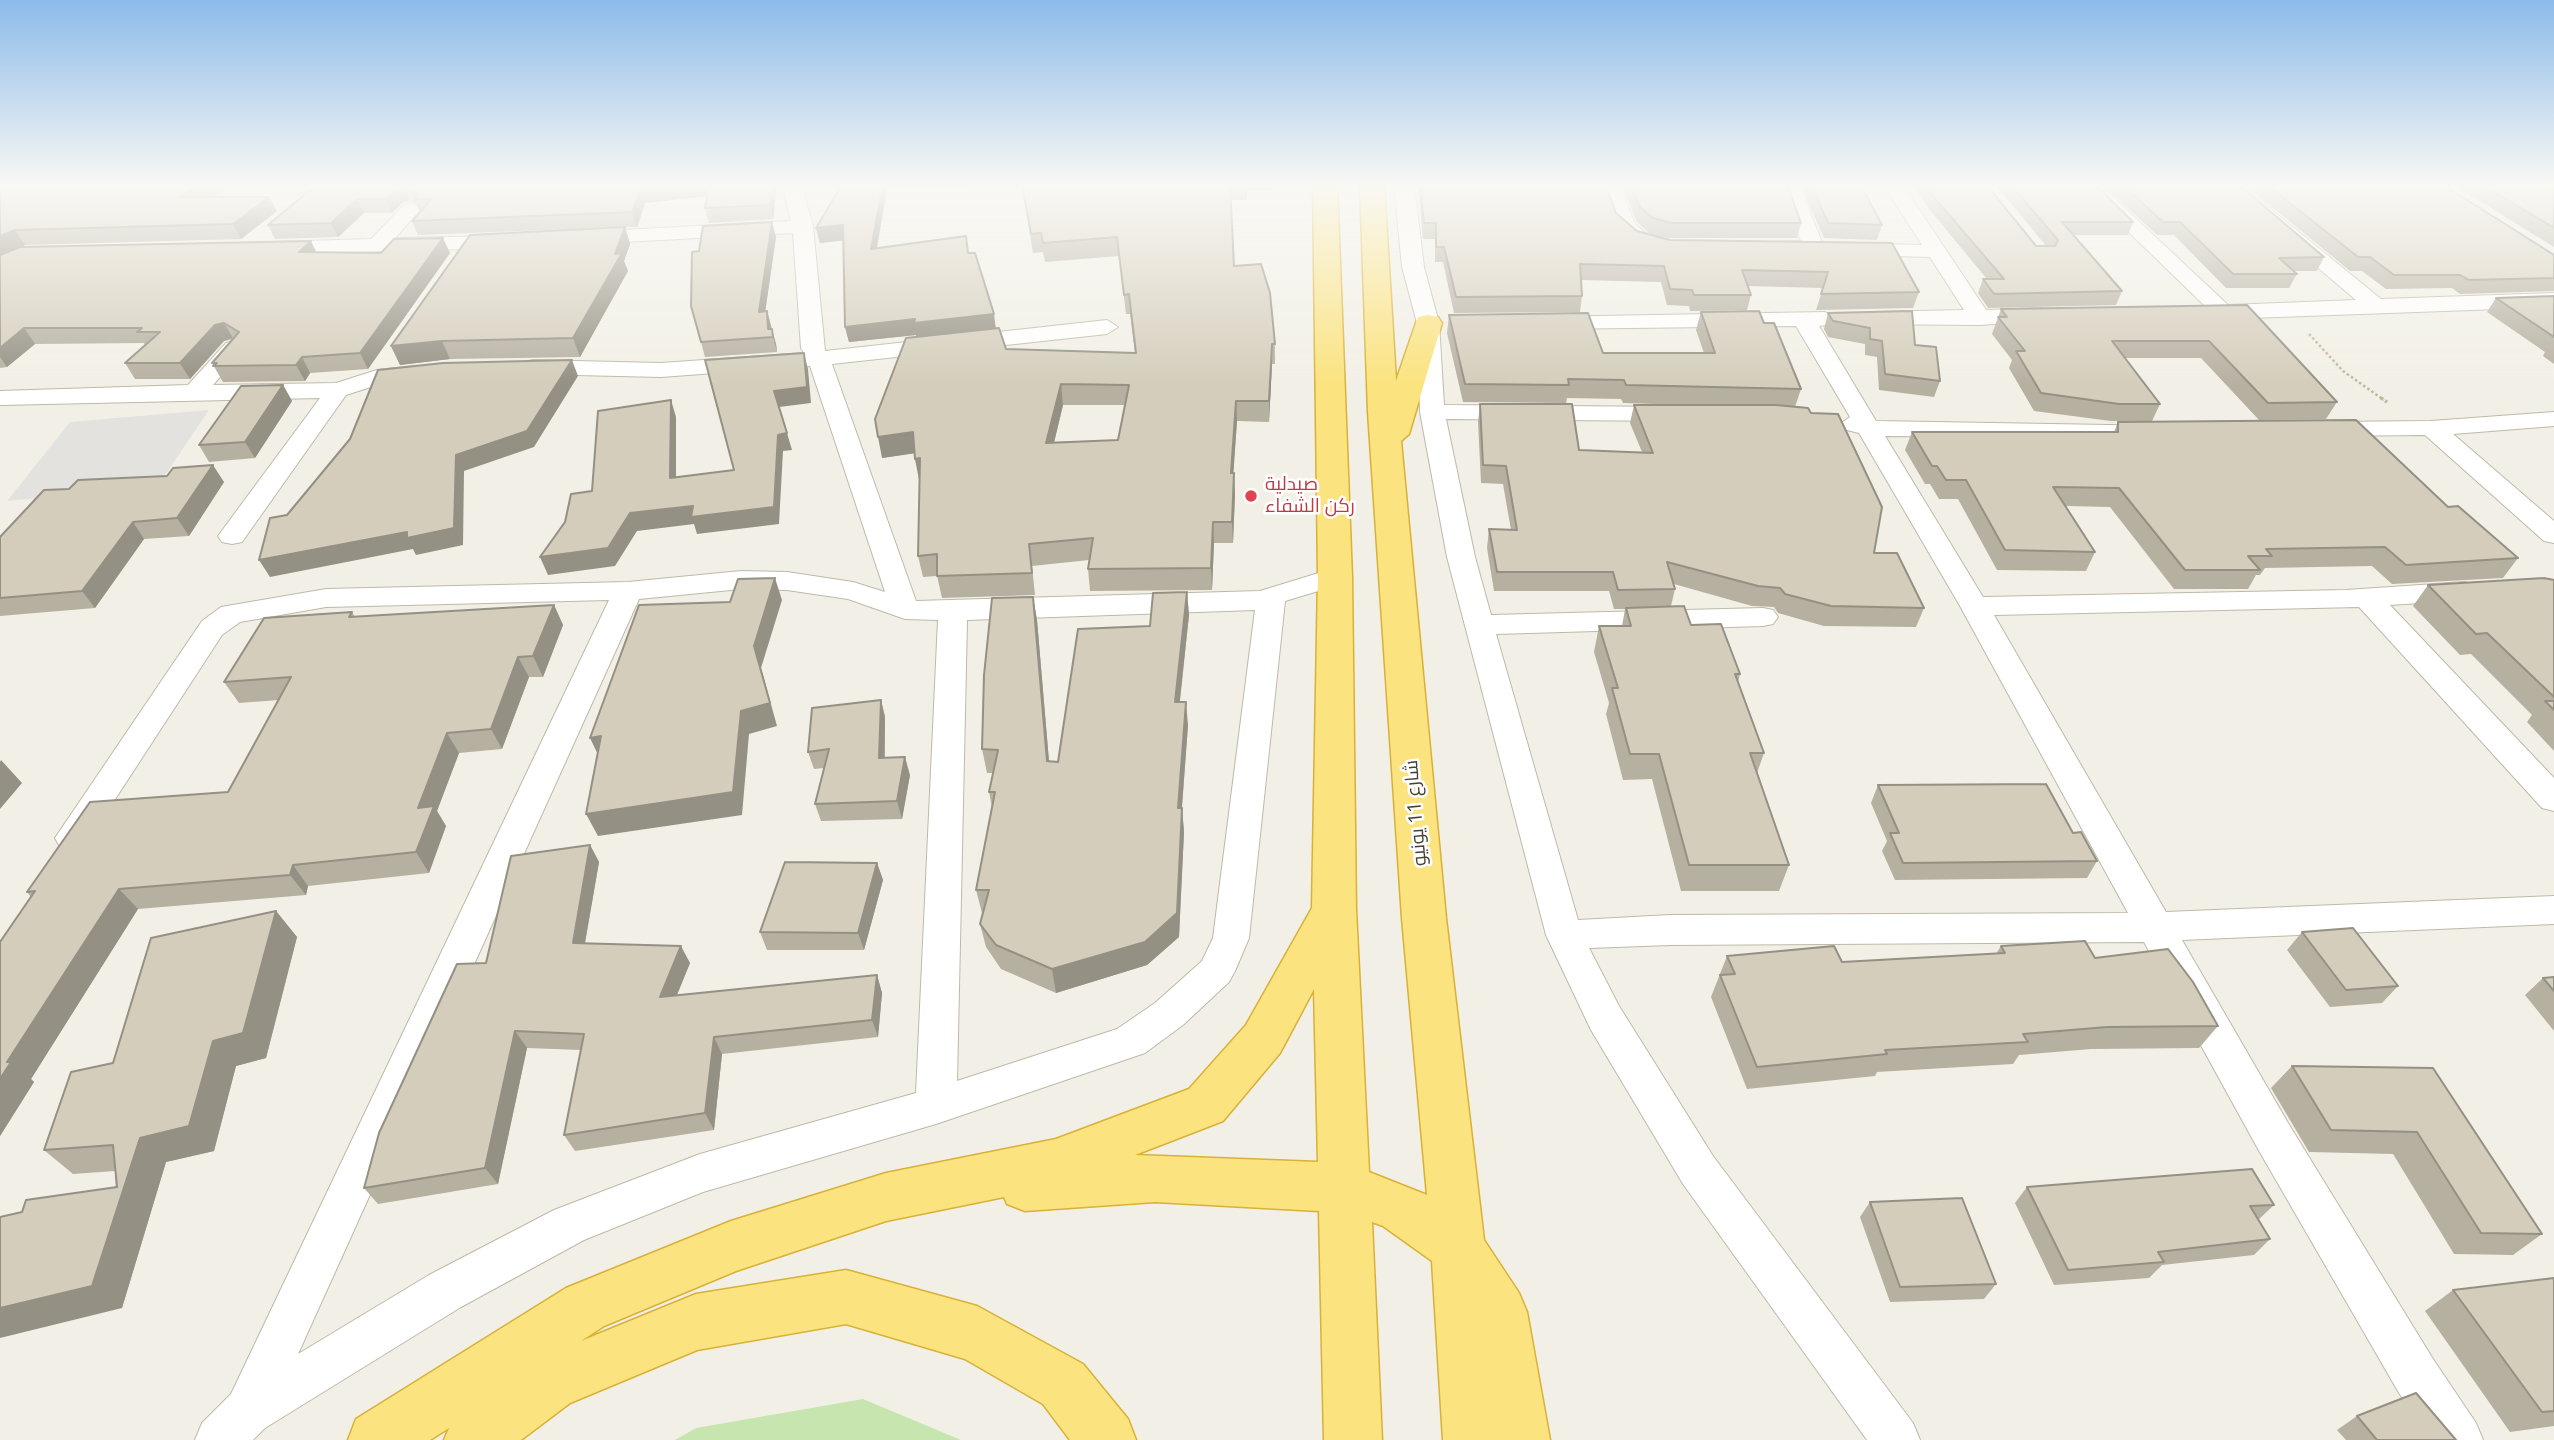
<!DOCTYPE html>
<meta charset="utf-8">
<style>
body{margin:0}
canvas{display:block;background:#f2f0e6}
</style>
<canvas width="2554" height="1440"></canvas>
<script>
const c = document.querySelector('canvas').getContext('2d');
c.lineJoin = 'round';
function paint(path, color) { c.fillStyle = color; c.fill(path, 'evenodd'); }
const poly = rows => new Path2D(rows.map(r => 'M' + r).join(''));
function stroke(path, color, width, dash) { c.strokeStyle = color; c.lineWidth = width; c.lineCap = dash ? 'butt' : 'round'; c.setLineDash(dash || []); c.stroke(path); }
function label(font, color, halo, rows, align = 'center') {
  c.font = font + ' "Open Sans",Cairo,sans-serif'; c.lineWidth = 5; c.setLineDash([]); c.textBaseline = 'middle'; c.strokeStyle = halo; c.fillStyle = color; for (const [text, x, y, turn = 0] of rows) {
    c.save(); c.translate(x, y); c.rotate((+turn || 0) * Math.PI / 180); c.textAlign = isNaN(turn) ? turn : align; if (halo) c.strokeText(text, 0, 0); c.fillText(text, 0, 0); c.restore();
  }
}
const green = poly([
 [863,1399,961,1440,675,1440,696,1428]
]);
const parking = poly([
 [209,410,157,487,7,501,70,422]
]);
const pathFar1 = poly([
 [2309,334,2343,371,2384,400]
]);
const path = poly([
 [2381,398,2387,402]
]);
const minor = poly([
 [782,184,801,184,813,226,825,351,1107,320,1118,327,1107,334,832,364,916,601,1260,591,1335,568,1345,571,1349,577,1345,583,1285,601,1249,938,1235,971,1229,982,1183,1025,1145,1053,936,1124,703,1192,584,1240,461,1307,265,1428,253,1440,195,1440,202,1423,231,1394,609,600,326,607,240,622,222,635,84,847,72,851,60,847,55,838,202,621,221,607,326,589,628,582,741,571,787,572,853,582,885,592,810,366,661,377,533,374,525,372,521,367,525,362,533,360,661,363,804,353,801,348,793,233,585,244,575,238,585,232,791,221,782,184],
 [741,589,787,590,848,599,905,619,938,620,916,1093,700,1154,554,1210,429,1275,298,1354,639,599,741,589],
 [1255,610,1213,938,1202,961,1155,1003,1117,1029,957,1081,967,620,1255,610],
 [1394,184,1414,184,1424,267,1439,323,1444,405,1675,407,1684,409,1687,414,1684,419,1675,421,1446,419,1475,557,1491,615,1763,608,1773,610,1778,617,1773,624,1763,626,1496,634,1578,920,1670,915,2128,913,1960,606,1859,433,1843,429,1840,424,1850,417,1796,326,1548,329,1537,322,1540,317,1825,312,1836,319,1833,324,1819,326,1876,421,2166,426,2169,431,2166,436,2157,438,1885,436,1983,597,2346,590,2465,582,2475,585,2479,591,2475,597,2465,600,2390,605,2554,778,2554,811,2542,808,2359,607,1994,615,2166,912,2554,896,2554,924,2182,940,2288,1123,2433,1359,2476,1423,2483,1440,2431,1440,2399,1393,2258,1149,2144,942,1670,945,1589,948,1619,1006,1713,1156,1913,1423,1920,1440,1867,1440,1683,1184,1591,1030,1546,935,1447,557,1420,412,1417,323,1402,267,1394,184],
 [1600,184,1619,184,1635,224,1649,236,1661,239,1664,243,1661,247,1654,249,1635,244,1619,231,1600,184],
 [1780,184,1799,184,1824,247,1821,251,1775,254,1765,248,1775,242,1801,241,1780,184],
 [1883,184,1902,184,1986,310,2042,308,2053,315,2050,320,1980,325,1862,324,1859,319,1862,314,1870,312,1964,310,1930,257,1854,255,1844,249,1854,243,1922,245,1883,184],
 [2079,184,2099,184,2228,305,2356,300,2219,184,2240,184,2381,299,2554,293,2554,307,2223,319,2201,317,2198,312,2205,306,2079,184],
 [411,203,421,209,395,238,505,236,515,242,505,248,272,254,262,248,272,242,371,239,404,205,411,203],
 [234,341,245,348,213,385,336,383,377,370,415,366,423,368,427,373,423,378,380,384,346,395,242,542,232,544,222,542,218,536,320,398,0,405,0,391,188,385,226,343,234,341],
 [2554,412,2554,426,2453,434,2554,521,2554,543,2544,541,2425,435,2324,436,2315,434,2312,429,2315,424,2324,422,2431,421,2554,412]
]);
const trunk = poly([
 [1313,184,1337,184,1352,577,1356,909,1369,1172,1427,1195,1402,918,1368,412,1360,184,1384,184,1396,381,1418,317,1428,315,1438,317,1442,323,1409,434,1401,441,1446,918,1484,1240,1519,1293,1527,1312,1550,1440,1443,1440,1432,1261,1383,1226,1372,1222,1382,1440,1324,1440,1319,1211,1155,1202,1025,1211,1007,1204,1004,1197,886,1221,736,1271,604,1326,581,1341,696,1294,846,1270,977,1306,1083,1364,1128,1419,1136,1440,1070,1440,1043,1404,965,1359,846,1324,697,1350,570,1403,521,1440,444,1440,449,1428,430,1440,348,1440,356,1419,566,1288,731,1221,886,1173,1056,1139,1189,1089,1246,1025,1312,908,1318,577,1313,184],
 [1314,989,1318,1162,1135,1155,1223,1121,1280,1053,1314,989]
]);
const wall = poly([
 [0,184,235,184,213,197,277,211,241,239,25,245,20,247,311,241,316,252,450,253,368,369,310,373,305,381,223,382,212,363,233,339,224,341,190,379,135,379,125,363,145,345,144,343,35,344,7,367,0,368],
 [317,184,777,184,773,219,709,223,705,208,707,196,645,203,637,227,625,227,630,244,624,261,628,271,580,357,450,359,400,365,391,346,623,227,418,235,412,221,420,212,416,204,410,200,402,203,392,213,364,213,338,237,275,239,268,225],
 [839,184,972,184,972,188,887,188,877,248,969,253,996,328,1006,349,1135,353,1130,314,1126,314,1119,256,1045,262,1043,252,1033,253,1022,185,1034,184,1276,184,1275,191,1248,190,1246,200,1230,200,1234,266,1275,344,1275,364,1272,364,1269,422,1237,421,1233,473,1235,494,1233,543,1214,543,1212,590,1090,591,1088,569,1089,560,1032,566,1035,595,942,598,937,576,923,577,918,556,920,480,914,453,882,458,917,337,916,335,849,342,845,327,844,240,820,243,816,228,837,193],
 [1063,405,1125,405,1118,440,1054,442],
 [1418,184,1605,184,1616,213,1637,231,1670,240,1892,243,1919,292,1913,308,1816,310,1823,288,1748,286,1751,295,1747,310,1690,311,1689,306,1667,305,1661,282,1581,280,1582,296,1580,312,1454,313,1443,262,1435,262,1435,239,1423,239],
 [1621,184,1787,184,1801,223,1797,238,1668,238,1650,234,1637,222],
 [1800,184,1860,184,1882,225,1877,240,1824,238],
 [1914,184,1986,184,2036,246,2046,246,1995,184,2095,184,2133,222,2128,235,2074,235,2122,291,2116,305,1988,308,1978,293,1983,279,1987,279,1929,209],
 [2102,184,2238,184,2324,257,2317,271,2294,271,2297,274,2289,288,2226,288,2174,235,2157,235],
 [2244,184,2442,184,2554,255,2554,291,2460,294,2452,288,2386,289,2362,271,2350,271],
 [2452,184,2554,184,2554,247],
 [776,237,765,311,767,311,772,329,776,344,777,352,705,357,701,342,699,251],
 [2554,296,2554,364,2543,356,2545,352,2487,312,2496,298],
 [2247,305,2337,402,2326,419,2259,420,2201,358,2125,358,2160,404,2152,421,2111,421,2034,411,2009,368,2012,360,1992,334,2001,309],
 [1701,312,1764,323,1801,389,1795,407,1874,553,1924,608,1916,627,1824,626,1778,613,1774,607,1752,606,1674,584,1675,589,1671,606,1740,674,1738,682,1764,753,1757,773,1789,865,1779,891,1681,891,1652,779,1623,780,1606,714,1609,703,1594,652,1599,626,1622,626,1625,609,1614,609,1609,591,1494,591,1487,548,1489,529,1511,530,1503,484,1481,483,1478,422,1480,404,1579,450,1642,452,1630,423,1634,405,1687,405,1623,403,1621,399,1567,398,1566,403,1463,402,1447,333,1449,315,1603,353,1704,353,1696,330],
 [1828,313,1915,345,1940,381,1934,397,1879,390,1877,357,1865,355,1865,344,1828,337,1824,329],
 [283,385,292,401,255,458,209,462,199,445],
 [2118,422,2448,507,2518,558,2503,578,2392,584,2372,566,2265,568,2260,575,2256,575,2248,589,2174,589,2110,507,2066,506,2095,552,2086,571,1997,570,1958,499,1939,499,1930,484,1925,484,1905,450,1912,432,2114,432],
 [224,482,189,536,144,539,95,608,0,616,0,537],
 [2554,580,2554,751,2527,722,2532,715,2471,654,2460,655,2413,606,2428,585],
 [1187,592,1189,615,1180,702,1188,725,1182,808,1184,832,1179,937,1147,965,1056,993,1001,969,986,947,980,924,983,913,982,913,976,890,992,807,989,792,993,773,987,773,982,749,1033,597,1037,620,1049,761,1058,762,1150,626],
 [554,605,563,625,543,677,529,677,502,749,459,753,437,811,446,826,429,873,308,886,306,895,138,909,31,1079,34,1082,0,1136,0,942,31,897,27,892,228,792,279,700,239,703,224,682,352,612,355,617],
 [881,700,885,717,885,758,910,775,902,819,821,821,815,804,824,768,814,769,808,752],
 [1878,785,2073,833,2097,861,2087,878,1895,880,1882,851,1887,841,1871,803],
 [590,845,599,862,585,943,690,963,676,996,877,975,882,993,878,1037,722,1054,714,1130,575,1151,564,1135,581,1050,527,1048,498,1184,378,1204,364,1188,486,963],
 [877,863,883,880,864,950,767,950,760,932],
 [276,911,297,937,266,1058,236,1066,214,1151,166,1162,122,1308,115,1171,73,1174,44,1150,113,1063],
 [2302,932,2398,986,2382,1003,2330,1007,2287,950],
 [2001,946,2095,958,2218,1026,2199,1048,2091,1049,2019,1055,2013,1064,1877,1072,1875,1076,1747,1089,1711,997,1727,956,1842,962,1996,954],
 [2554,977,2554,1031,2525,995,2543,978],
 [2292,1066,2433,1068,2542,1234,2513,1255,2454,1254,2393,1154,2309,1152,2271,1088],
 [2027,1187,2274,1205,2258,1220,2270,1239,2254,1255,2162,1265,2149,1278,2054,1285,2015,1203],
 [1870,1202,1996,1284,1984,1299,1890,1302,1860,1217],
 [2554,1278,2554,1426,2510,1432,2425,1311,2453,1290],
 [2357,1416,2456,1440,2346,1440,2337,1430]
]);
const shadedWall = poly([
 [201,184,235,184,187,211,179,197],
 [681,184,710,184,714,195,645,203,637,227,632,212,641,189],
 [772,184,777,184,773,219,770,205],
 [883,184,886,184,887,188,874,264,871,249],
 [1245,184,1248,184,1246,200],
 [404,186,410,200,402,203,392,213,386,199,396,189],
 [269,197,277,211,241,239,233,224],
 [357,199,364,213,338,237,331,223],
 [772,222,776,237,763,327,759,312],
 [843,225,846,240,820,243,816,228],
 [625,227,630,244,624,261,628,271,580,357,573,338,615,254],
 [15,230,25,245,0,256,0,236],
 [443,238,450,253,368,369,360,353],
 [311,241,318,256,299,252],
 [767,311,771,326,772,337,768,329],
 [994,314,996,330,917,338,916,335,849,342,845,327,915,319],
 [224,323,233,338,224,341,190,379,180,363,215,325],
 [24,328,35,344,7,367,0,357,0,348],
 [772,329,776,344,777,352,773,337],
 [442,341,450,359,400,365,391,346],
 [1272,344,1272,364,1269,422,1269,401],
 [804,353,808,369,811,403,779,407,774,391],
 [302,357,310,373,305,381,296,365],
 [572,360,578,376,534,447,464,471,463,545,416,555,413,549,270,577,259,560,407,532,456,455],
 [1061,384,1063,405,1049,464,1046,443],
 [283,385,292,401,255,458,245,442],
 [671,400,676,417,676,495,670,478],
 [1236,401,1237,421,1232,494,1231,473],
 [913,432,917,453,882,458,878,437],
 [787,433,792,450,783,451,779,524,697,534,694,524,637,531,615,566,548,575,540,557,630,513,693,506,778,435],
 [920,458,919,480,915,459],
 [213,465,224,482,189,536,177,518],
 [1234,473,1235,494,1233,543,1232,522],
 [133,522,144,539,95,608,82,591],
 [1213,522,1214,543,1212,590,1211,568],
 [775,578,782,600,761,668,777,726,749,734,742,815,598,836,586,814,741,711,754,646],
 [1187,592,1189,615,1177,725,1175,702],
 [1033,597,1037,620,1051,785,1047,761],
 [554,605,563,625,543,677,533,656],
 [518,657,529,677,502,749,491,729],
 [881,700,885,717,884,776,879,758],
 [1186,702,1188,725,1180,832,1178,808],
 [447,733,459,753,437,811,446,826,429,873,416,852,418,808],
 [601,736,601,761,590,738],
 [905,757,910,775,902,819,897,801],
 [1,760,22,783,0,809,0,762],
 [1182,808,1184,832,1179,937,1147,965,1056,993,1052,969],
 [590,845,599,862,582,960,573,943],
 [877,863,883,880,864,950,858,933],
 [293,865,308,886,306,895,290,875],
 [119,889,138,909,31,1079,34,1082,0,1136,0,1079,7,1062],
 [276,911,297,937,266,1058,236,1066,214,1151,166,1162,122,1308,0,1338,0,1308,92,1286,140,1138,213,1041],
 [681,946,690,963,669,1015,660,997],
 [877,975,882,993,878,1037,872,1020],
 [515,1031,527,1048,498,1184,485,1168],
 [714,1037,722,1054,714,1130,705,1113]
]);
const building = poly([
 [0,184,201,184,179,197,269,197,233,224,15,230,0,236,0,184],
 [317,184,681,184,641,189,632,212,412,221,432,199,415,199,416,193,404,186,396,189,386,199,357,199,331,223,268,225,317,184],
 [709,184,772,184,770,205,705,208,709,184],
 [839,184,883,184,871,249,966,236,968,253,975,253,994,314,914,323,915,319,845,327,843,225,816,228,837,193,839,184],
 [1034,184,1230,184,1234,266,1261,264,1270,293,1275,344,1272,344,1269,401,1236,401,1231,473,1234,473,1232,522,1213,522,1211,568,1088,569,1093,538,1029,544,1032,573,937,576,937,554,918,556,920,458,915,459,913,432,878,437,875,419,906,338,999,328,1006,349,1136,353,1129,294,1124,295,1117,237,1043,243,1041,233,1031,234,1022,185,1034,184],
 [1061,384,1129,385,1118,440,1046,443,1061,384],
 [1420,184,1605,184,1616,213,1637,231,1670,240,1892,243,1919,292,1821,294,1828,272,1742,270,1751,295,1694,295,1692,290,1670,289,1664,266,1580,264,1582,296,1456,297,1444,247,1436,247,1436,223,1424,223,1420,184],
 [1630,184,1787,184,1801,223,1671,223,1653,218,1640,207,1630,184],
 [1811,184,1860,184,1882,225,1828,223,1811,184],
 [1926,184,1986,184,2036,246,2055,246,2058,240,2010,184,2095,184,2133,222,2062,222,2122,291,1994,294,1983,279,2004,279,1933,196,1926,184],
 [2122,184,2238,184,2324,257,2279,258,2297,274,2233,274,2180,222,2163,222,2122,184],
 [2266,184,2442,184,2554,255,2554,278,2469,280,2460,275,2394,275,2370,257,2358,257,2266,184],
 [2481,184,2554,184,2554,228,2481,184],
 [772,222,759,312,767,311,768,329,772,329,773,337,701,342,691,306,692,252,699,251,703,226,772,222],
 [625,227,615,254,622,253,573,338,442,341,391,346,470,235,625,227],
 [443,238,360,353,302,357,296,365,213,366,217,363,212,363,239,332,224,323,215,325,180,363,125,363,160,332,137,332,142,328,24,328,0,348,0,255,20,247,311,241,299,252,381,253,394,239,443,238],
 [2554,296,2554,337,2496,298,2554,296],
 [2247,305,2337,402,2268,403,2209,341,2112,341,2160,404,2119,404,2041,393,2016,351,2025,351,1998,317,2007,317,2001,309,2247,305],
 [1759,311,1764,323,1774,323,1801,389,1626,385,1624,380,1568,379,1569,385,1465,384,1449,315,1588,313,1603,353,1715,353,1701,312,1759,311],
 [1912,311,1915,345,1936,347,1940,381,1885,374,1882,341,1870,339,1870,328,1833,321,1828,313,1912,311],
 [804,353,807,387,774,391,787,433,778,435,774,507,691,517,693,506,630,513,608,548,540,557,565,522,571,494,592,491,598,411,671,400,670,478,734,470,705,360,804,353],
 [572,360,527,431,456,455,454,528,407,538,407,532,259,560,270,518,287,515,350,439,378,370,443,363,572,360],
 [283,385,245,442,199,445,241,386,283,385],
 [1480,404,1572,404,1579,450,1653,453,1634,405,1776,405,1808,408,1811,413,1838,414,1882,507,1874,553,1897,553,1924,608,1831,606,1785,594,1780,588,1758,586,1667,562,1675,589,1618,590,1613,572,1497,572,1489,529,1517,530,1506,466,1483,465,1480,404],
 [2356,420,2448,507,2458,506,2518,558,2406,565,2385,547,2266,549,2272,556,2248,556,2260,570,2185,570,2119,488,2053,487,2095,552,2005,550,1966,480,1946,480,1937,466,1932,466,1912,432,2118,432,2118,422,2356,420],
 [213,465,177,518,133,522,82,591,0,598,0,537,44,490,69,489,78,480,167,476,173,468,213,465],
 [775,578,754,646,770,703,741,711,733,792,586,814,601,736,590,738,639,605,730,602,738,579,775,578],
 [2544,578,2554,580,2554,697,2487,633,2476,634,2428,585,2544,578],
 [1187,592,1175,702,1186,702,1178,808,1182,808,1177,913,1145,942,1052,969,996,945,980,924,989,890,976,890,995,792,989,792,998,750,982,749,984,675,992,598,1033,597,1047,761,1058,762,1078,629,1150,626,1153,593,1187,592],
 [554,605,533,656,518,657,491,729,447,733,418,808,434,806,416,852,293,865,290,875,119,889,7,1062,11,1062,0,1079,0,942,35,891,27,892,90,802,228,792,291,677,224,682,264,618,352,612,349,617,554,605],
 [1684,606,1691,625,1721,624,1740,674,1735,674,1764,753,1750,753,1789,865,1689,865,1659,754,1630,754,1612,688,1618,688,1599,626,1631,626,1626,608,1684,606],
 [881,700,879,758,905,757,897,801,815,804,829,749,808,752,812,708,881,700],
 [2545,701,2554,701,2554,710,2545,701],
 [2046,784,2073,833,2081,832,2097,861,1903,863,1890,833,1899,833,1878,785,2046,784],
 [590,845,573,943,681,946,660,997,877,975,872,1020,714,1037,705,1113,564,1135,584,1034,515,1031,485,1168,364,1188,379,1133,457,964,486,963,511,856,590,845],
 [785,862,877,863,858,933,760,932,785,862],
 [276,911,243,1033,213,1041,189,1126,140,1138,92,1286,0,1308,0,1217,22,1212,26,1200,117,1187,113,1145,44,1150,71,1072,113,1063,151,938,276,911],
 [2353,928,2398,986,2346,990,2302,932,2353,928],
 [2085,941,2095,958,2168,949,2193,982,2218,1026,2107,1027,2023,1034,2028,1042,1885,1050,1887,1054,1757,1067,1720,975,1735,974,1727,956,1834,946,1842,962,2005,953,2001,946,2085,941],
 [2554,977,2554,991,2543,978,2554,977],
 [2292,1066,2433,1068,2542,1234,2481,1233,2417,1132,2331,1130,2292,1066],
 [2252,1169,2274,1205,2250,1206,2270,1239,2158,1252,2164,1262,2068,1270,2027,1187,2252,1169],
 [1962,1198,1996,1284,1900,1287,1870,1202,1962,1198],
 [2554,1278,2554,1411,2542,1412,2453,1290,2554,1278],
 [2416,1393,2456,1440,2377,1440,2357,1416,2416,1393]
]);
const markers = [
 [1251,496,7,"#e0444e"]
];
const healthNames = [
 ["صيدلية",1265,485],
 ["ركن الشفاء",1265,507]
];
const streetNames = [
 ["شارع 11 يونيو",1416,813,-95]
];
paint(green, '#c7e6af');
paint(parking, '#e3e2de');
stroke(minor, '#beb9a8', 2);
stroke(trunk, '#d9b139', 3);
stroke(pathFar1, '#bfb69a', 2.5, [2.5, 2.5]);
stroke(path, '#bfb69a', 3.5, [2.5, 2.5]);
paint(minor, '#fff');
paint(trunk, '#fbe37f');
paint(wall, '#b6b0a1');
paint(shadedWall, '#949083');
paint(building, '#d4cdbb');
stroke(building, '#949083', 2);
const sky = c.createLinearGradient(0, 0, 0, 386);
sky.addColorStop(0, '#8cbbea');
sky.addColorStop(0.48, '#f9f8f4');
sky.addColorStop(1, '#f9f8f400');
c.fillStyle = sky;
c.fillRect(0, 0, 2554, 386);
for (const [x, y, r, color] of markers) { const dot = new Path2D(); dot.arc(x, y, r, 0, 2 * Math.PI); c.fillStyle = color; c.fill(dot); stroke(dot, '#fff', 2.5); }
label('19px', '#be3a42', '#fff', healthNames, 'left');
label('19px', '#454135', '#fff', streetNames);
</script>
